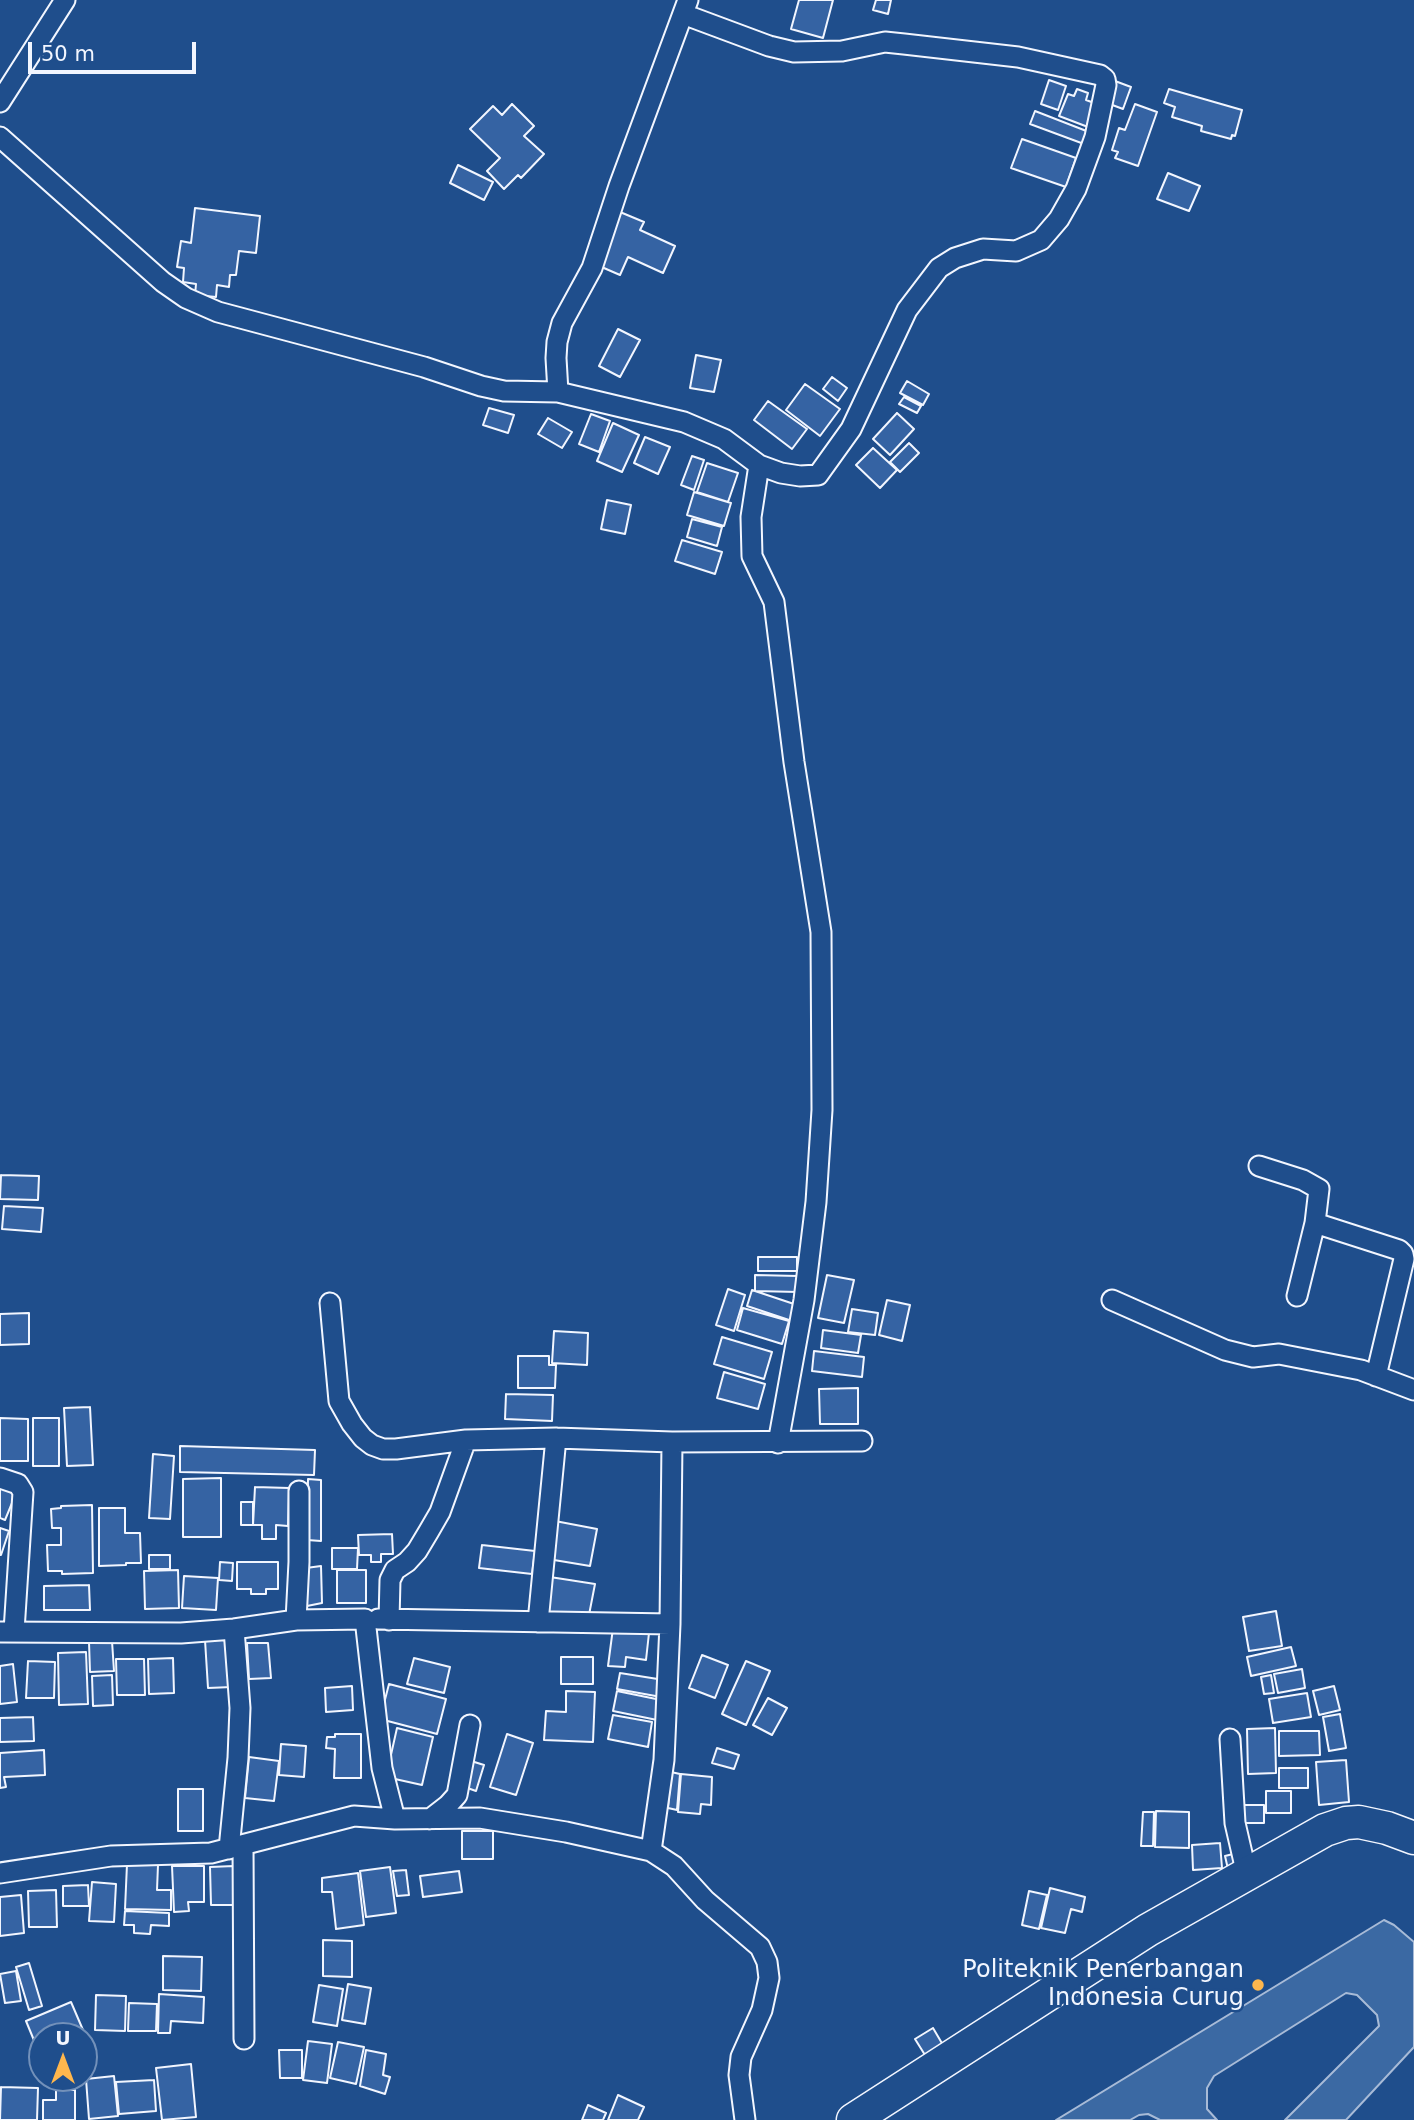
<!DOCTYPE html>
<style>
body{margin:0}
#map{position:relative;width:1414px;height:2120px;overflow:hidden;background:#1f4e8c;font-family:"DejaVu Sans",sans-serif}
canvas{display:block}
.north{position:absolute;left:28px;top:2022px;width:70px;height:70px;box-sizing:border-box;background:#1f4e8c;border:2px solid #7391ba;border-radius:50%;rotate:0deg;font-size:19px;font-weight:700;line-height:28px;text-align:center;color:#f2f6ff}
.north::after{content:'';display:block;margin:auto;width:24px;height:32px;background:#ffb74d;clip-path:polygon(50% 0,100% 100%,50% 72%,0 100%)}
.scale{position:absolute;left:28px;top:42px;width:168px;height:32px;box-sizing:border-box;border:4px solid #f2f6ff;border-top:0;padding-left:9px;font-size:21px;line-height:24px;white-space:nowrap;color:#f2f6ff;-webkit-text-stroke:5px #1f4e8c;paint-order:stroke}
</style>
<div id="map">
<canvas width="1414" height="2120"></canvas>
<div class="north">U</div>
<div class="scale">50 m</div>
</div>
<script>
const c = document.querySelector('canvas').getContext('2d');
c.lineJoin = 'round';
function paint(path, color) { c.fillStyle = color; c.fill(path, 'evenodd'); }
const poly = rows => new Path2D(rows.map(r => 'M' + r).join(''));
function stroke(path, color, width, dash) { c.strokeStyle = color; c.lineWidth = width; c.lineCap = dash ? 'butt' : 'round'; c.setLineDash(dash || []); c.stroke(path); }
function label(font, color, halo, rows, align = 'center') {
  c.font = font + ' "DejaVu Sans",sans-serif'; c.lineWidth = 5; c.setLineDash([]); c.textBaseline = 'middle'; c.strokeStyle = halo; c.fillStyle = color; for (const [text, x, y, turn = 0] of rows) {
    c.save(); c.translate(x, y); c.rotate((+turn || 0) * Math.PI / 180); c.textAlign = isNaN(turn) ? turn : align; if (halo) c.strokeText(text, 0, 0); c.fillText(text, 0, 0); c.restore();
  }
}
const water = poly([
 [1384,1920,1394,1925,1414,1942,1414,2047,1346,2120,1285,2120,1379,2026,1377,2015,1357,1995,1346,1993,1214,2076,1207,2088,1207,2109,1217,2120,1160,2120,1148,2114,1139,2115,1130,2120,1056,2120,1384,1920]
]);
const building = poly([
 [799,0,833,0,823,38,791,29,799,0],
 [876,0,891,0,888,14,873,10,876,0],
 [1049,80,1066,86,1058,110,1041,104,1049,80],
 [1115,81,1131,87,1123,109,1107,103,1115,81],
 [1077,89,1088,93,1086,100,1097,104,1088,127,1059,116,1068,94,1074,96,1077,89],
 [1169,89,1242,110,1235,136,1232,135,1231,139,1201,131,1202,126,1172,117,1175,107,1164,103,1169,89],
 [512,104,534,126,524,136,544,154,521,178,518,175,504,189,487,171,500,158,470,129,493,106,502,115,512,104],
 [1135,104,1157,112,1138,166,1115,158,1118,152,1112,150,1119,128,1125,130,1135,104],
 [1035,111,1089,132,1084,144,1030,124,1035,111],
 [1022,139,1076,158,1066,187,1011,168,1022,139],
 [458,165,493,182,484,200,450,183,458,165],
 [1168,173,1200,186,1189,211,1157,199,1168,173],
 [195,208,260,216,256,253,239,251,236,275,230,275,229,287,217,285,216,297,195,295,196,284,183,282,184,268,177,267,181,241,191,243,195,208],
 [620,212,644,222,640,230,675,246,663,273,628,257,620,275,597,265,620,212],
 [618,329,640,340,620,377,599,366,618,329],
 [696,355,721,360,714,392,690,388,696,355],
 [832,377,847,388,838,401,823,389,832,377],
 [907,381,929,394,923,405,900,393,907,381],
 [805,384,840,409,820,436,786,410,805,384],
 [904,397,921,406,917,413,899,404,904,397],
 [768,401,807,429,792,449,754,420,768,401],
 [489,408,514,415,508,433,483,425,489,408],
 [897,413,914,429,890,455,873,439,897,413],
 [591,414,610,421,599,452,579,444,591,414],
 [548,418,572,432,562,448,538,434,548,418],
 [613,423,639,435,622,472,597,461,613,423],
 [645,437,670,447,658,474,634,463,645,437],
 [909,443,919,453,900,472,890,462,909,443],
 [873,448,897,470,880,488,856,465,873,448],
 [692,456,704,460,694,490,681,485,692,456],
 [707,463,738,473,728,502,697,492,707,463],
 [694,492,731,503,724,526,687,515,694,492],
 [607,500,631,505,625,534,601,529,607,500],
 [692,519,722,527,717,546,687,537,692,519],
 [682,540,722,552,715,574,675,561,682,540],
 [1,1175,39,1176,38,1200,0,1199,1,1175],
 [4,1206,43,1208,41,1232,2,1229,4,1206],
 [758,1257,797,1257,797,1271,758,1271,758,1257],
 [755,1275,798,1276,798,1292,755,1291,755,1275],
 [827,1275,854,1280,844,1323,818,1318,827,1275],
 [728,1289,745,1295,734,1331,716,1325,728,1289],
 [752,1290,797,1305,792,1321,747,1306,752,1290],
 [887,1300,910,1305,902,1341,879,1335,887,1300],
 [743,1308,789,1321,782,1344,737,1330,743,1308],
 [852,1309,878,1313,875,1335,848,1332,852,1309],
 [29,1313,29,1344,0,1345,0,1314,29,1313],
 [823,1330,861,1335,858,1353,821,1348,823,1330],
 [554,1331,588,1333,587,1365,552,1363,554,1331],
 [722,1337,772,1352,764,1379,714,1364,722,1337],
 [814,1351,864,1357,862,1377,812,1371,814,1351],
 [518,1356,549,1356,549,1365,556,1365,555,1388,518,1388,518,1356],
 [724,1372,765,1384,758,1409,717,1398,724,1372],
 [858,1388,858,1424,820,1424,819,1389,858,1388],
 [506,1394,553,1395,552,1421,505,1419,506,1394],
 [90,1407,93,1465,67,1466,64,1408,90,1407],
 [0,1418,28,1419,28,1461,0,1461,0,1418],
 [33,1418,59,1418,59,1466,33,1466,33,1418],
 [180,1446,315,1450,314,1475,180,1472,180,1446],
 [153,1454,174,1456,170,1519,149,1518,153,1454],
 [221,1478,221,1537,183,1537,183,1479,221,1478],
 [308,1479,321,1480,321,1541,307,1540,308,1479],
 [0,1485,17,1491,5,1520,0,1518,0,1485],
 [255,1487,289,1488,288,1526,276,1525,276,1539,262,1539,262,1525,253,1525,255,1487],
 [241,1502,253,1502,253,1525,241,1525,241,1502],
 [92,1505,93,1573,62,1574,62,1571,48,1571,47,1545,61,1545,61,1528,52,1528,51,1509,61,1508,61,1506,92,1505],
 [99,1508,125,1508,125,1533,140,1533,141,1563,126,1563,126,1565,99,1566,99,1508],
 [555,1521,597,1529,590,1566,548,1559,555,1521],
 [0,1528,9,1531,1,1555,0,1555,0,1528],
 [392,1534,393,1554,381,1554,381,1562,371,1562,371,1555,359,1555,358,1535,392,1534],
 [482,1545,535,1551,532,1574,479,1568,482,1545],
 [332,1548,358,1548,357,1569,332,1569,332,1548],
 [149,1555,170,1555,170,1569,149,1569,149,1555],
 [220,1562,233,1563,232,1581,219,1580,220,1562],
 [237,1562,278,1562,278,1589,266,1589,266,1594,251,1594,251,1589,237,1589,237,1562],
 [321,1566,322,1603,307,1606,306,1568,321,1566],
 [178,1570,179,1608,145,1609,144,1571,178,1570],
 [337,1570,366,1570,366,1603,337,1603,337,1570],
 [184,1576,218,1578,216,1610,182,1608,184,1576],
 [550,1577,595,1584,588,1620,544,1613,550,1577],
 [89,1585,90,1610,44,1610,44,1586,89,1585],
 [1276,1611,1282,1646,1249,1651,1243,1617,1276,1611],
 [613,1628,649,1633,646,1660,626,1657,625,1667,608,1666,613,1628],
 [229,1639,232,1687,208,1688,205,1640,229,1639],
 [112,1641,114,1671,90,1672,89,1642,112,1641],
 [247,1643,268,1643,271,1678,249,1679,247,1643],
 [1291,1647,1296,1666,1251,1676,1247,1657,1291,1647],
 [86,1652,88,1704,59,1705,58,1653,86,1652],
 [702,1655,728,1665,715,1698,689,1688,702,1655],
 [561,1657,593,1657,593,1684,561,1684,561,1657],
 [173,1658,174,1693,149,1694,148,1659,173,1658],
 [414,1658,450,1667,444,1693,407,1684,414,1658],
 [116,1659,144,1659,145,1695,117,1695,116,1659],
 [28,1661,55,1662,54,1698,26,1698,28,1661],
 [746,1661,770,1671,746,1725,722,1714,746,1661],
 [13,1664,17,1702,0,1704,0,1666,13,1664],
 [1302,1669,1305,1688,1278,1693,1274,1674,1302,1669],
 [620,1673,664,1680,661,1697,617,1689,620,1673],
 [112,1675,113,1705,93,1706,92,1676,112,1675],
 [1271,1675,1274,1693,1264,1694,1261,1677,1271,1675],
 [389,1684,446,1699,437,1734,380,1719,389,1684],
 [352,1686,353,1710,326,1712,325,1688,352,1686],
 [1334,1686,1340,1710,1319,1715,1313,1691,1334,1686],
 [566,1691,595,1692,593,1742,544,1740,546,1711,566,1712,566,1691],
 [617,1691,661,1700,657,1720,613,1711,617,1691],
 [1307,1693,1311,1717,1273,1723,1269,1699,1307,1693],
 [768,1698,787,1708,772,1735,753,1725,768,1698],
 [1340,1714,1346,1748,1329,1751,1323,1717,1340,1714],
 [613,1715,652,1722,648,1747,608,1739,613,1715],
 [33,1717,34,1741,0,1742,0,1718,33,1717],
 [397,1728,433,1737,422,1785,386,1777,397,1728],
 [1275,1728,1276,1773,1248,1774,1247,1729,1275,1728],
 [1279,1731,1319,1731,1320,1755,1279,1756,1279,1731],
 [335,1734,361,1734,361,1778,334,1778,335,1749,326,1748,327,1737,335,1737,335,1734],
 [507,1734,533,1743,516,1795,490,1787,507,1734],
 [281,1744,306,1746,304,1777,279,1775,281,1744],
 [717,1748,739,1755,734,1769,712,1763,717,1748],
 [44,1750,45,1775,4,1777,6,1787,0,1788,0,1753,44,1750],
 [249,1757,279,1761,274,1801,245,1798,249,1757],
 [468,1760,484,1765,476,1791,459,1785,468,1760],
 [1346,1760,1349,1802,1319,1805,1316,1762,1346,1760],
 [1279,1768,1308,1768,1308,1788,1279,1788,1279,1768],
 [671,1772,680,1774,677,1810,668,1808,671,1772],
 [681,1774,712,1777,711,1805,701,1804,700,1814,678,1812,681,1774],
 [178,1789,203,1789,203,1831,178,1831,178,1789],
 [1266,1791,1291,1791,1291,1813,1266,1813,1266,1791],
 [1240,1805,1264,1805,1264,1823,1240,1823,1240,1805],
 [1156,1811,1189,1812,1189,1848,1155,1847,1156,1811],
 [1143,1812,1154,1812,1153,1846,1141,1846,1143,1812],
 [462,1831,493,1831,493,1859,462,1859,462,1831],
 [1220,1843,1222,1868,1193,1870,1192,1845,1220,1843],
 [1241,1852,1230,1878,1225,1856,1241,1852],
 [127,1864,158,1865,157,1890,171,1890,171,1910,125,1909,127,1864],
 [172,1866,204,1866,204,1902,188,1902,189,1911,174,1912,172,1866],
 [234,1866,235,1905,211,1905,210,1867,234,1866],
 [390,1867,396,1913,366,1917,360,1871,390,1867],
 [406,1870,409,1895,397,1896,393,1871,406,1870],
 [459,1871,462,1892,423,1897,420,1876,459,1871],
 [358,1873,364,1925,336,1929,332,1892,322,1892,322,1878,358,1873],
 [92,1882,116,1884,114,1922,89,1921,92,1882],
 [88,1885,89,1906,63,1906,63,1886,88,1885],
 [1050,1888,1085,1897,1082,1912,1071,1909,1065,1933,1041,1928,1050,1888],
 [56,1890,57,1927,29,1927,28,1891,56,1890],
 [1029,1891,1047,1895,1039,1929,1022,1925,1029,1891],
 [21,1895,24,1933,0,1936,0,1897,21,1895],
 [125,1911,169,1913,169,1926,151,1925,150,1934,134,1933,134,1925,124,1925,125,1911],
 [323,1940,352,1941,352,1977,323,1976,323,1940],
 [163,1956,202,1957,201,1991,163,1990,163,1956],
 [29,1963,42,2006,29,2010,16,1967,29,1963],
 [16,1971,21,2001,5,2003,0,1974,16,1971],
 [348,1984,371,1988,365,2024,342,2020,348,1984],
 [319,1985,343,1989,337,2026,313,2022,319,1985],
 [159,1994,204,1997,203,2023,171,2021,170,2033,158,2033,159,1994],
 [96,1995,126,1996,125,2031,95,2030,96,1995],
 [71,2002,83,2030,70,2036,42,2036,42,2048,38,2050,26,2021,71,2002],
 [129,2003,157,2004,156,2031,128,2031,129,2003],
 [933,2028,943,2045,925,2055,915,2039,933,2028],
 [308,2041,332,2044,327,2083,303,2080,308,2041],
 [338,2042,364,2047,356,2084,330,2078,338,2042],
 [279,2050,302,2050,302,2078,280,2078,279,2050],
 [366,2050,386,2054,383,2075,390,2077,385,2094,360,2086,366,2050],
 [191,2064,196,2117,162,2120,156,2068,191,2064],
 [114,2076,118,2116,89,2119,86,2079,114,2076],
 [154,2080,156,2111,119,2114,116,2082,154,2080],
 [1,2087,38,2088,37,2120,0,2120,1,2087],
 [56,2090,75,2090,75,2120,43,2120,43,2100,56,2100,56,2090],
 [618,2095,644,2107,638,2120,608,2120,618,2095],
 [588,2105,606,2113,603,2120,582,2120,588,2105]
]);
const street = poly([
 [0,102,65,0],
 [0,137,163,282,186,298,218,312,424,367,481,386,504,391,558,392,684,422,724,439,759,465,781,473,800,476,818,475,851,429,907,310,939,268,955,258,983,249,1016,251,1041,240,1059,219,1076,189,1095,137,1106,85,1105,79,1100,75,1018,57,904,44,885,42,842,51,794,52,769,46,683,14],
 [558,392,556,358,557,342,562,323,592,268,619,186,688,0],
 [759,465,751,517,752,556,774,602,794,762,821,932,822,1110,816,1202,804,1300,778,1443],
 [1259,1166,1303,1180,1319,1189,1315,1223,1399,1250,1403,1254,1404,1259,1376,1376],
 [1297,1296,1315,1223],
 [1112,1300,1225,1350,1253,1357,1279,1354,1361,1370,1414,1390],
 [330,1303,339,1401,352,1424,363,1438,372,1445,383,1449,396,1449,466,1440],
 [0,1478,18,1484,23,1492,14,1631],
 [378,1619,670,1624,664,1760,651,1851],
 [296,1620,299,1562,299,1491],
 [389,1620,390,1580,395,1570,407,1562,417,1551,429,1531,440,1512,466,1440,556,1438,672,1442,862,1441],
 [538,1622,556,1438],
 [670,1624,672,1442],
 [0,1632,181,1633,234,1629,296,1620,365,1619,382,1768,395,1819,480,1818,566,1832,651,1851,674,1866,705,1900,760,1947,767,1962,769,1978,762,2010,741,2057,739,2075,745,2120],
 [1230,1739,1235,1823,1247,1875],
 [430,1819,448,1805,457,1795,470,1725],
 [243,1845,244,2039],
 [229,1849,238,1758,240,1708,234,1629],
 [0,1873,111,1856,211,1853,354,1816,395,1819]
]);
const primary = poly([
 [853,2120,1148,1930,1325,1830,1346,1823,1359,1822,1387,1828,1414,1838]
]);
const markers = [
 [1258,1985,7,"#ffb74d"]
];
const poiNames = [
 ["Politeknik Penerbangan",1244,1971],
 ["Indonesia Curug",1244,1999]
];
paint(water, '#3b69a3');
stroke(water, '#a8bbd7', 2);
paint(building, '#3563a3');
stroke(building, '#f2f6ff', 2);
stroke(street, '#f2f6ff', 23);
stroke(primary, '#f2f6ff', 35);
stroke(street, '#1f4e8c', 19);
stroke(primary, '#1f4e8c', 32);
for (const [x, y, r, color] of markers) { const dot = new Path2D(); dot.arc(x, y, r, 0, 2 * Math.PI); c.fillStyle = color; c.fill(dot); stroke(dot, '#1f4e8c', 2.5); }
label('24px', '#f2f6ff', '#1f4e8c', poiNames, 'right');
</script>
